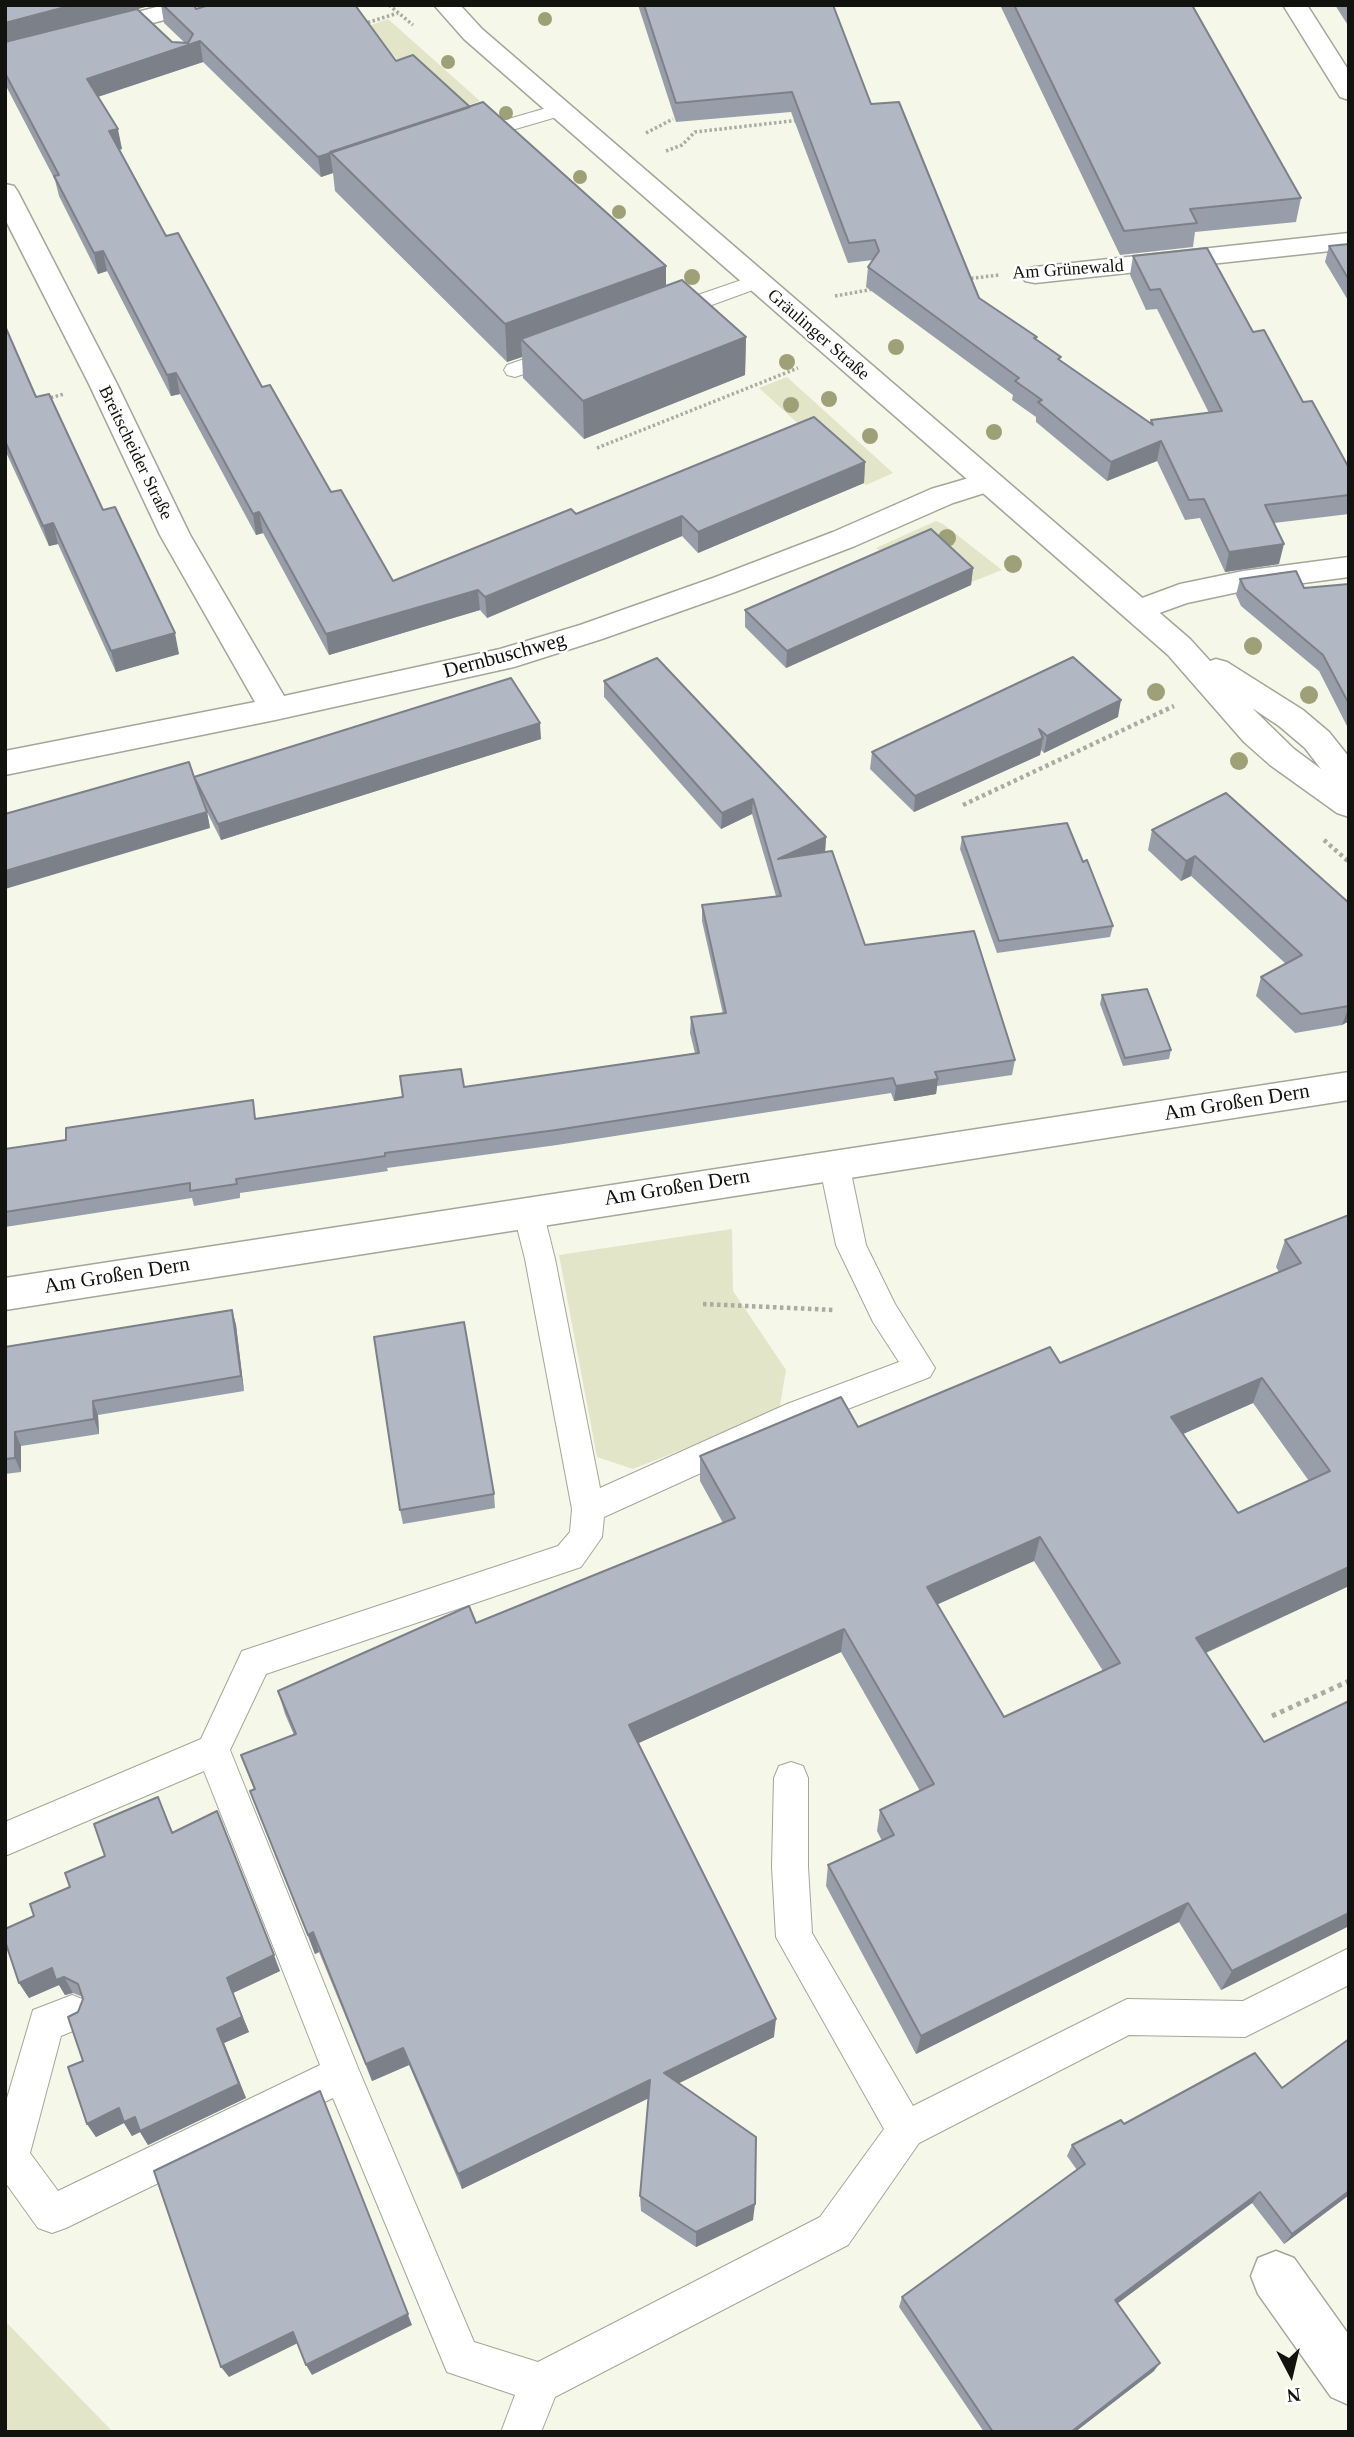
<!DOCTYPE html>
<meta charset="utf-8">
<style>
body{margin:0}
#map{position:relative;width:1354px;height:2437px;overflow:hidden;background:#f5f7e9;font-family:"Times New Roman",serif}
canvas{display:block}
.frame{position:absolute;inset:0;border:7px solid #12120e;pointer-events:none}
.north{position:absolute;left:1256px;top:2339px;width:70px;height:70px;-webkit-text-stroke:5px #fff;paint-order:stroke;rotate:173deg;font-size:19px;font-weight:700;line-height:28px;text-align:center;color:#12120e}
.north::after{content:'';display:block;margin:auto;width:24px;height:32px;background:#12120e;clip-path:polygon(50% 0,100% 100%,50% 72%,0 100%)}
</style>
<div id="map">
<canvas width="1354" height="2437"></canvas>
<div class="frame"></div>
<div class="north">N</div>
</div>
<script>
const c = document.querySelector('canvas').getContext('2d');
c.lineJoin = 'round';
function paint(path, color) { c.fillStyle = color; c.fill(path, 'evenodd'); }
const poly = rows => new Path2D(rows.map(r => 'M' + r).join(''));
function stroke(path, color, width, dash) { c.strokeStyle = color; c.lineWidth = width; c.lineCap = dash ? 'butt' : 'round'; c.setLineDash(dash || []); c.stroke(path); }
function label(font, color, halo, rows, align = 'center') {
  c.font = font + ' "Times New Roman",serif'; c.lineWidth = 5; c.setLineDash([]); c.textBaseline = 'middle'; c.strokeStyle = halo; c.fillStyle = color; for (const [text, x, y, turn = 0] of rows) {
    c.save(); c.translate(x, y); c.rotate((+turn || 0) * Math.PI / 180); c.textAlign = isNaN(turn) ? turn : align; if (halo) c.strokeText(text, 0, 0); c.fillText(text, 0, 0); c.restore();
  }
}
const green = poly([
 [388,19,480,101,454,110,363,28],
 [787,377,893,473,866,485,759,388],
 [936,521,943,524,1002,570,969,583,894,562,876,548],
 [732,1229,733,1291,786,1370,779,1411,633,1469,597,1457,559,1255],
 [5,2321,113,2432,5,2432]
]);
const pathFar2 = poly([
 [389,5,413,25],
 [363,24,398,13],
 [646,133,673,119],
 [666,151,682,145,695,132,800,120],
 [966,279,999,275],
 [835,296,874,289],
 [46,399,64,394],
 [597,448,798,368]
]);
const pathFar1 = poly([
 [963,805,1174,706],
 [1324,840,1349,862],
 [703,1304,835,1310]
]);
const path = poly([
 [1272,1716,1349,1681]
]);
const service = poly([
 [560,104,567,106,570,110,567,114,471,142,464,140,461,136,464,132,560,104],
 [756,275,764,276,767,281,764,286,676,318,660,318,657,313,660,308,756,275],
 [559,347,567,349,570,354,567,359,515,377,507,375,504,370,507,365,559,347],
 [834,1151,844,1155,849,1163,866,1245,895,1304,935,1368,930,1377,809,1424,604,1517,602,1537,581,1567,266,1674,230,1750,358,2068,474,2342,538,2362,820,2217,884,2129,776,1937,772,1867,774,1778,779,1766,791,1762,803,1766,808,1778,808,1867,812,1933,913,2106,1127,1999,1243,2001,1349,1948,1349,1985,1245,2037,1129,2035,919,2143,848,2245,555,2397,541,2432,501,2432,515,2395,447,2372,333,2098,66,2228,52,2233,38,2228,5,2182,5,2105,33,2010,72,1995,85,2000,90,2013,85,2026,61,2036,30,2153,58,2191,320,2065,204,1771,5,1856,5,1822,201,1739,242,1651,558,1546,570,1532,572,1509,525,1259,513,1211,518,1203,528,1199,538,1203,543,1211,555,1259,600,1488,787,1404,899,1362,873,1322,836,1245,819,1163,824,1155,834,1151]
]);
const minor = poly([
 [164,5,205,5,202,10,5,62,5,47,164,5],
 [1283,5,1307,5,1349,71,1349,100,1340,97,1283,5],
 [5,184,14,186,18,192,117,384,190,535,284,696,500,649,580,625,713,578,833,532,931,489,986,473,997,475,1001,482,997,489,953,503,855,546,735,592,602,639,514,667,275,720,5,775,5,751,255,702,160,535,89,384,5,219,5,184],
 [1349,233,1349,249,1035,283,1025,281,1021,275,1025,269,1035,267,1349,233],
 [1349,557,1349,577,1243,591,1187,603,1137,621,1126,618,1121,611,1126,604,1180,584,1243,571,1349,557],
 [1349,1072,1349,1100,5,1310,5,1278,1349,1072],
 [1276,2251,1294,2258,1349,2335,1349,2405,1331,2397,1258,2294,1251,2276,1258,2258,1276,2251]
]);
const secondary = poly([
 [434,5,460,5,482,29,1190,639,1210,661,1216,659,1227,662,1303,710,1329,732,1349,757,1349,817,1337,813,1270,765,1244,742,1168,655,464,39,434,5],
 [1252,708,1279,726,1305,748,1321,769,1294,749,1252,708]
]);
const trees = [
 [545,19,7],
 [448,62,7],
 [506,113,7],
 [580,177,7],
 [619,212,7],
 [692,277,8],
 [896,347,8],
 [787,362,8],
 [829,399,8],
 [791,405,8],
 [994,432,8],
 [870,436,8],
 [947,538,9],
 [1013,564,9],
 [1253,646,9],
 [1156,692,9],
 [1309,695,9],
 [1239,761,9]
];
const wall = poly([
 [5,5,153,5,137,9,172,42,184,42,164,23,161,5,194,5,196,9,396,61,470,107,666,266,666,286,746,337,745,375,584,439,523,378,522,357,507,362,335,191,333,173,321,177,203,62,98,97,122,149,119,150,166,236,262,387,331,492,393,581,576,514,865,462,864,483,698,553,682,536,487,618,480,610,329,655,263,533,256,535,180,394,171,396,107,271,98,274,59,196,55,180,5,84],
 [638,5,833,5,871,104,979,298,1036,340,1060,361,1150,423,1151,420,1209,413,1157,309,1146,310,1130,275,1133,256,1253,332,1349,468,1349,514,1274,523,1279,564,1225,572,1200,518,1185,520,1157,461,1107,481,1036,422,1036,417,1012,400,1013,395,866,287,868,267,873,260,848,263,791,112,676,122],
 [1000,5,1192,5,1301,198,1296,222,1195,232,1193,247,1120,255],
 [1335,5,1349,5,1349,27],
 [1349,244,1349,302,1325,262,1329,246],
 [5,326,36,397,103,510,179,654,116,672,58,544,49,546,5,450],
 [973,568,971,585,786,668,745,627,745,610],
 [1240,579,1304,588,1349,584,1349,730,1319,671,1241,606,1236,595],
 [604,681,826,837,825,852,865,945,1015,1060,1012,1075,937,1086,936,1094,894,1101,891,1093,557,1145,387,1168,388,1171,240,1193,240,1198,194,1206,192,1198,5,1227,5,1149,257,1118,695,1053,690,1033,691,1017,723,1014,702,921,702,905,776,896,752,814,721,829,604,697],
 [1118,717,1044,753,1041,750,1040,755,914,812,870,769,872,752],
 [541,739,221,840,207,812,210,828,194,777],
 [1152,830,1349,903,1349,1021,1342,1025,1295,1033,1256,996,1261,977,1286,964,1191,876,1181,881,1148,850],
 [962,837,1083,862,1113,926,1110,937,997,953,960,849],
 [1102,995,1171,1050,1169,1059,1123,1066,1100,1004],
 [1349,1215,1349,1586,1206,1653,1349,1926,1221,1990,1179,1922,916,2054,826,1886,828,1865,882,1841,877,1831,880,1810,920,1791,841,1652,638,1743,774,2037,679,2083,753,2220,696,2247,641,2211,640,2196,649,2098,462,2189,409,2065,372,2081,319,1952,315,1954,258,1812,250,1791,254,1789,241,1755,294,1735,285,1714,278,1691,476,1623,723,1523,700,1481,700,1456,858,1427,1060,1363,1279,1272,1276,1267,1285,1240],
 [1253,1403,1309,1481,1238,1513,1182,1434],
 [1034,1561,1103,1671,1004,1717,937,1604],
 [232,1310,236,1325,244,1391,98,1415,99,1434,21,1446,21,1472,5,1474,5,1347],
 [494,1494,495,1508,403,1524,400,1510],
 [158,1797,173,1832,280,1971,233,1993,249,2032,224,2043,246,2098,148,2145,140,2132,132,2136,124,2123,96,2137,87,2124,83,2061,78,2012,83,1999,83,1997,73,1993,65,1995,59,1985,29,1998,19,1983,34,1916,105,1856],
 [1124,2124,1349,2195,1284,2244,1252,2203,1118,2303,1154,2371,1075,2432,984,2432,899,2307,902,2297,1077,2170,1067,2156,1072,2145]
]);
const shadedWall = poly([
 [73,5,153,5,5,44,5,23],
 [200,41,203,62,91,99,87,79],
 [118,129,122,149,113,151,109,131],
 [330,153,333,173,321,177,318,157],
 [103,251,107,271,98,274,94,253],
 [666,266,666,305,521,339,522,357,507,362,505,324],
 [746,337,745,375,584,439,583,401],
 [176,373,180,394,171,396,167,375],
 [1161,441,1157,461,1107,481,1111,462],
 [865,462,864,483,698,553,698,532],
 [259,512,263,533,256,535,253,514],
 [682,516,682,536,487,618,485,597],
 [53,523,58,544,49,546,43,526],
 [1284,544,1279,564,1225,572,1229,552],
 [973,568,971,585,786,668,787,651],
 [478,590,480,610,329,655,326,634],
 [175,633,179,654,116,672,111,651],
 [1121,700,1118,717,1044,753,1047,736],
 [540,723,541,739,221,840,218,824],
 [1043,738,1040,755,914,812,915,796],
 [753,799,752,814,721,829,722,813],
 [207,812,210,828,5,889,5,871],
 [826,837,825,853,778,859],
 [1195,856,1191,876,1181,881,1186,861],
 [1349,1006,1349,1021,1342,1025],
 [938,1079,936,1094,894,1101,896,1086],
 [232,1310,236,1325,244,1391,241,1376],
 [1262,1378,1253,1403,1163,1443,1171,1417],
 [93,1401,98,1415,99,1434,94,1419],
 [15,1432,21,1446,21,1472,15,1458],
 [1040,1537,1034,1561,923,1611,927,1587],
 [1349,1567,1349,1586,1187,1661,1196,1638],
 [844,1629,841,1652,630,1747,629,1725],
 [1188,1903,1179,1922,916,2054,921,2036],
 [1349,1913,1349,1926,1221,1990,1232,1971],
 [313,1932,319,1952,315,1954,308,1935],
 [274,1955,280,1971,233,1993,249,2032,224,2043,246,2098,148,2145,140,2132,132,2136,124,2123,96,2137,87,2124,119,2108,217,2029,227,1978],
 [52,1968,64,1977,73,1993,65,1995,59,1985,29,1998,19,1983],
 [776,2019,774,2037,665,2090,664,2073],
 [403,2048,409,2065,372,2081,366,2064],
 [650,2080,651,2097,462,2189,458,2174],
 [326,2105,412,2325,312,2375,306,2365],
 [1349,2191,1349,2195,1284,2244,1292,2234],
 [1260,2192,1252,2203,1110,2309,1115,2300],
 [755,2204,753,2220,696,2247,696,2232],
 [293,2332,300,2342,229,2377,221,2367],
 [1160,2363,1154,2371,1075,2432,1071,2432]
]);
const building = poly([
 [5,5,73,5,5,23,5,5],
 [163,5,194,5,196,9,209,5,355,5,396,61,413,55,470,107,318,157,200,41,87,79,118,129,109,131,166,236,178,233,262,387,270,385,331,492,341,490,393,581,571,509,576,514,814,417,865,462,698,532,682,516,485,597,478,590,326,634,259,512,253,514,176,373,167,375,103,251,94,253,54,176,59,175,5,73,5,42,137,9,172,42,188,43,193,34,163,5],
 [644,5,833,5,871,104,899,102,979,298,1037,337,1034,338,1061,357,1058,359,1153,425,1151,420,1222,411,1160,289,1150,290,1133,256,1207,248,1253,332,1264,330,1303,402,1312,401,1349,468,1349,495,1265,505,1284,544,1229,552,1204,499,1189,500,1161,441,1111,462,1038,402,1042,400,1015,381,1019,378,868,267,879,251,875,240,849,243,792,92,676,103,644,5],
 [1014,5,1192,5,1301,198,1190,209,1197,223,1124,231,1014,5],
 [483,102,666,266,505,324,330,152,483,102],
 [1349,244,1349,280,1329,246,1349,244],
 [682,280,746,337,583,401,521,339,682,280],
 [5,326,36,397,49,394,103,510,115,507,175,633,111,651,53,523,43,526,5,441,5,326],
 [931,529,973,568,787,651,745,610,931,529],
 [1296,571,1304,588,1349,584,1349,704,1323,655,1245,589,1240,579,1296,571],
 [1073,657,1121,700,1047,736,1039,729,1043,738,915,796,872,752,1073,657],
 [657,658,826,837,778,859,832,851,865,945,974,931,1015,1060,935,1072,938,1079,896,1086,893,1078,556,1130,385,1153,385,1156,236,1179,237,1184,190,1191,190,1183,5,1212,5,1149,66,1140,66,1128,253,1100,255,1119,403,1097,400,1076,461,1069,464,1087,699,1053,691,1017,726,1013,702,905,781,896,753,799,722,813,604,681,657,658],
 [511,678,540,723,218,824,194,777,207,812,5,871,5,814,189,762,194,777,511,678],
 [1226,793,1349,903,1349,1006,1301,1014,1261,977,1302,955,1195,856,1186,861,1152,830,1226,793],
 [1067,823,1083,862,1087,860,1113,926,999,941,962,837,1067,823],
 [1147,989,1171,1050,1125,1058,1102,995,1147,989],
 [1349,1215,1349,1567,1196,1638,1264,1742,1349,1701,1349,1913,1232,1971,1188,1903,921,2036,828,1865,894,1835,880,1810,934,1784,844,1629,629,1725,776,2019,664,2073,756,2137,755,2204,696,2232,640,2196,650,2080,458,2174,403,2048,366,2064,313,1932,308,1935,250,1791,255,1789,241,1755,296,1734,278,1691,469,1606,476,1623,735,1518,700,1456,841,1397,858,1427,1050,1347,1060,1363,1301,1263,1285,1240,1349,1215],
 [1262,1378,1330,1471,1238,1513,1171,1417,1262,1378],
 [1040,1537,1120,1663,1004,1717,927,1587,1040,1537],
 [232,1310,241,1376,93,1401,94,1419,15,1432,15,1458,5,1459,5,1347,232,1310],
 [464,1322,494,1494,400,1510,374,1337,464,1322],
 [158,1797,172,1833,217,1811,274,1955,227,1978,242,2017,217,2029,239,2084,140,2131,135,2117,124,2122,119,2108,87,2124,68,2067,83,2061,68,2017,78,2012,83,1999,78,1984,64,1977,56,1980,52,1968,19,1983,5,1941,5,1929,34,1916,30,1904,70,1887,65,1873,105,1856,94,1824,158,1797],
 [1349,2039,1349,2191,1292,2234,1260,2192,1115,2300,1160,2363,1071,2432,993,2432,902,2297,1085,2164,1072,2145,1121,2120,1124,2124,1255,2053,1282,2088,1349,2039],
 [320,2091,408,2314,306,2365,293,2332,221,2367,154,2171,320,2091]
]);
const farStreetnames = [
 ["Am Grünewald",1068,270,-4],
 ["Gräulinger Straße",818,335,41],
 ["Breitscheider Straße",135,453,64]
];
const streetNames = [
 ["Dernbuschweg",505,656,-15],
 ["Am Großen Dern",1237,1103,-9],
 ["Am Großen Dern",677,1188,-9],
 ["Am Großen Dern",117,1276,-9]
];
paint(green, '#e2e5c8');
stroke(service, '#a4a699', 2);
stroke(minor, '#a4a699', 3);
stroke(secondary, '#a4a699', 3);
stroke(pathFar2, '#aaaba1', 3.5, [2.5, 2.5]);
stroke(pathFar1, '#aaaba1', 4.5, [3.5, 3.5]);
stroke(path, '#aaaba1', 5, [4.5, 4.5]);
paint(service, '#fff');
paint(minor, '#fff');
paint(secondary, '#fff');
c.fillStyle = '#9ea178';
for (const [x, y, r] of trees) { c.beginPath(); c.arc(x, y, r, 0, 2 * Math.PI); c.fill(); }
paint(wall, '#989ea9');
paint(shadedWall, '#7c8189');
paint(building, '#b1b8c4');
stroke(building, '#7c8189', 2);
label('18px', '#12120e', '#fff', farStreetnames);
label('21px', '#12120e', '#fff', streetNames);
</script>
